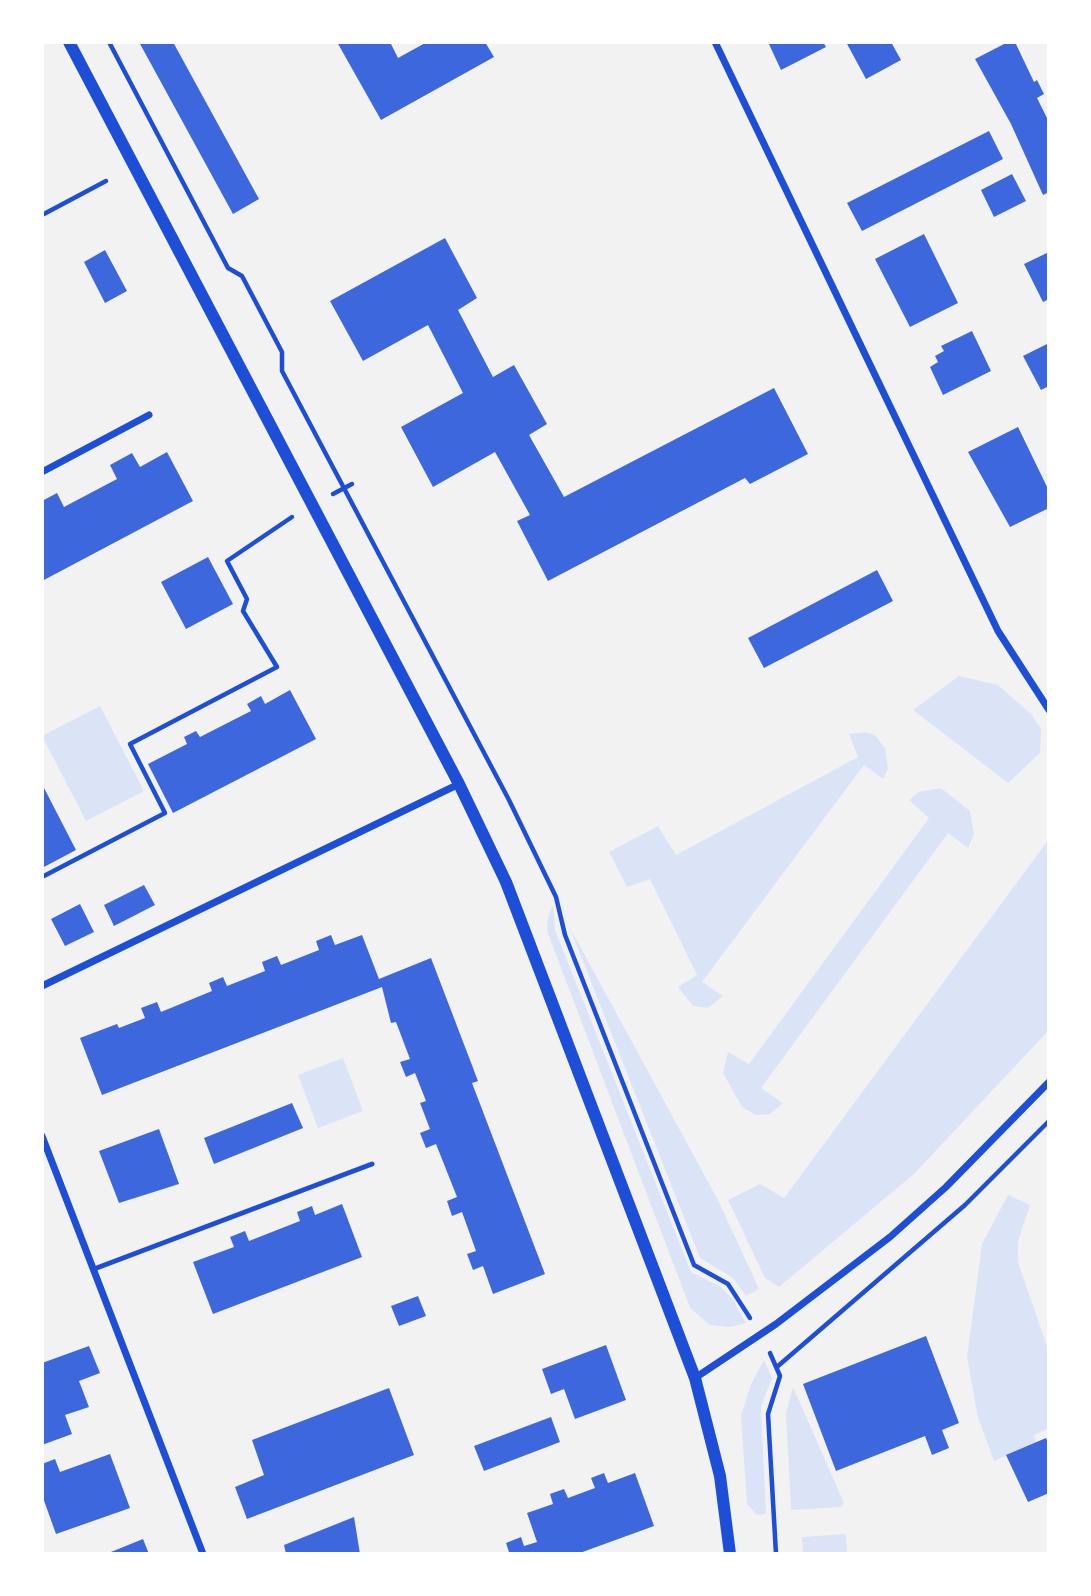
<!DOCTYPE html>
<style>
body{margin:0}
#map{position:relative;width:1091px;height:1596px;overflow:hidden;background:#f2f2f2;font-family:"Varela Round",sans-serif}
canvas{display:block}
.frame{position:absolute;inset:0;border:44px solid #fff;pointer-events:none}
</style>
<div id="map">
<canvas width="1091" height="1596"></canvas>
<div class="frame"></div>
</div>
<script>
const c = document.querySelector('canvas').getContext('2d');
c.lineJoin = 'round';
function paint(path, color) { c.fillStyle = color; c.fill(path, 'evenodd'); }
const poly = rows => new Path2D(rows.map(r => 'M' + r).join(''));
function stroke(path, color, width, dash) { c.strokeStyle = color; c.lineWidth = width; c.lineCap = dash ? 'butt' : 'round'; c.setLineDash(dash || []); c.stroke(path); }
const green = poly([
 [959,676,998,685,1032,715,1041,729,1040,753,1008,783,913,710],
 [100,706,144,791,86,821,42,736],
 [866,732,875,735,885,748,888,769,883,779,864,765,702,982,723,996,708,1008,693,1006,678,987,697,975,650,879,627,887,609,852,658,826,676,855,858,757,849,734],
 [941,788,970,811,974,834,968,848,948,833,761,1088,783,1103,770,1114,756,1115,742,1107,723,1073,728,1052,749,1064,929,818,909,800,919,792],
 [1049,839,1049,1030,914,1174,779,1287,765,1278,728,1200,760,1184,784,1198],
 [553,905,555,930,691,1272,721,1287,733,1300,746,1323,730,1327,710,1325,690,1308,547,931,548,917],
 [569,926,719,1202,759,1289,746,1296,733,1278,700,1258],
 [343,1058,363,1111,318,1128,298,1075],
 [1008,1195,1030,1205,1018,1241,1018,1262,1049,1352,1049,1428,1034,1435,1036,1442,994,1461,978,1418,967,1357,982,1244],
 [764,1360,772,1378,761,1406,766,1514,757,1515,747,1504,741,1416,751,1384],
 [793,1387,844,1503,841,1507,791,1510,786,1413],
 [846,1534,847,1552,803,1554,802,1537]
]);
const building = poly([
 [139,42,173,42,259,199,233,214],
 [337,42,390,42,398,58,427,42,485,42,494,57,381,120],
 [768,42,823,42,826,47,781,70],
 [846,42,891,42,901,60,866,79],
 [1008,42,1015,42,1034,82,1037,80,1044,94,1037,98,1049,122,1049,192,1043,195,1011,124,975,59],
 [989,131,1003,159,862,231,847,203],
 [1012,174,1026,201,994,217,981,190],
 [924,234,958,303,910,327,875,259],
 [445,238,477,298,458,310,493,377,514,365,547,424,529,435,564,497,774,388,808,454,750,484,745,478,548,581,517,521,530,515,495,452,433,487,401,427,463,393,428,325,363,361,330,301],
 [105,250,127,291,105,303,84,262],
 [1049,252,1049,299,1043,302,1024,264],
 [972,331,991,371,943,395,930,367,938,362,935,356,944,351,941,346],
 [1049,343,1049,386,1041,390,1023,356],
 [1018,427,1049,491,1049,508,1010,527,968,452],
 [167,452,193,501,42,581,42,501,57,493,64,507,117,479,110,465,132,453,140,467],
 [208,557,233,604,186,629,161,582],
 [877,570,893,601,764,668,748,638],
 [290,690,316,739,173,813,148,764,187,744,184,737,196,731,200,737,251,711,247,704,261,696,265,704],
 [42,784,76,850,42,868],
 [144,885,155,905,114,926,104,905],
 [80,904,94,932,65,946,51,919],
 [331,935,335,945,362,935,379,979,431,958,478,1081,472,1083,545,1274,493,1294,483,1266,473,1270,467,1254,476,1251,462,1212,452,1216,447,1201,457,1197,436,1144,426,1148,420,1133,430,1129,420,1103,426,1101,415,1073,406,1077,400,1062,410,1059,396,1022,391,1023,382,987,102,1095,80,1038,117,1024,119,1028,145,1018,141,1008,157,1002,161,1012,212,991,209,983,223,977,227,986,265,971,262,962,277,956,281,965,319,950,316,941],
 [292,1103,303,1128,214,1164,204,1138],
 [159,1129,179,1184,119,1203,99,1151],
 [342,1204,362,1257,213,1314,193,1262,234,1247,230,1237,245,1231,249,1241,300,1221,297,1212,312,1206,315,1215],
 [418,1296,426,1316,399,1326,391,1306],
 [926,1336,959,1423,942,1430,949,1448,932,1455,925,1436,836,1471,803,1384],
 [606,1345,626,1400,575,1419,564,1389,551,1394,542,1369],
 [89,1346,100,1373,79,1381,89,1407,65,1415,72,1434,42,1445,42,1363],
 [389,1388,414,1455,247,1519,235,1487,264,1475,252,1440],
 [551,1417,560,1442,484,1471,474,1446],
 [1046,1438,1049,1445,1049,1493,1028,1502,1006,1455],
 [110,1454,130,1508,56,1534,42,1495,42,1464,55,1459,60,1472],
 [604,1473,608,1483,635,1473,654,1526,577,1554,504,1554,509,1552,506,1543,521,1537,524,1546,537,1542,527,1513,553,1504,550,1494,564,1489,568,1498,595,1488,591,1478],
 [354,1517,360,1554,286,1554,284,1545],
 [143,1539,149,1554,106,1554]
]);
const path = poly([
 [109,42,228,268,242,276,282,352,282,371,509,800,556,897,565,935,694,1265,728,1284,750,1318],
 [42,215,106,181],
 [333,494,352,484],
 [42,877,165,813,130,744,277,667,243,611,247,599,227,561,292,517],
 [770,1353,780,1376,768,1414,776,1554],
 [778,1366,965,1205,1049,1121]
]);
const service = poly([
 [94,1269,372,1164]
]);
const minor = poly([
 [715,42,998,631,1049,710],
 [42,472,149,415],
 [42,986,459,784],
 [42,1136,203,1554],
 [695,1378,776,1324,890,1237,946,1187,1049,1082]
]);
const tertiary = poly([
 [69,42,459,784,506,882,695,1378,720,1476,730,1554]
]);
paint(green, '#dbe4f7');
paint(building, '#3d67dc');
stroke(path, '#1d4ed8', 4.5);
stroke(service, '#1d4ed8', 5);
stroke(minor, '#1d4ed8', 7);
stroke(tertiary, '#1d4ed8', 12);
</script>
